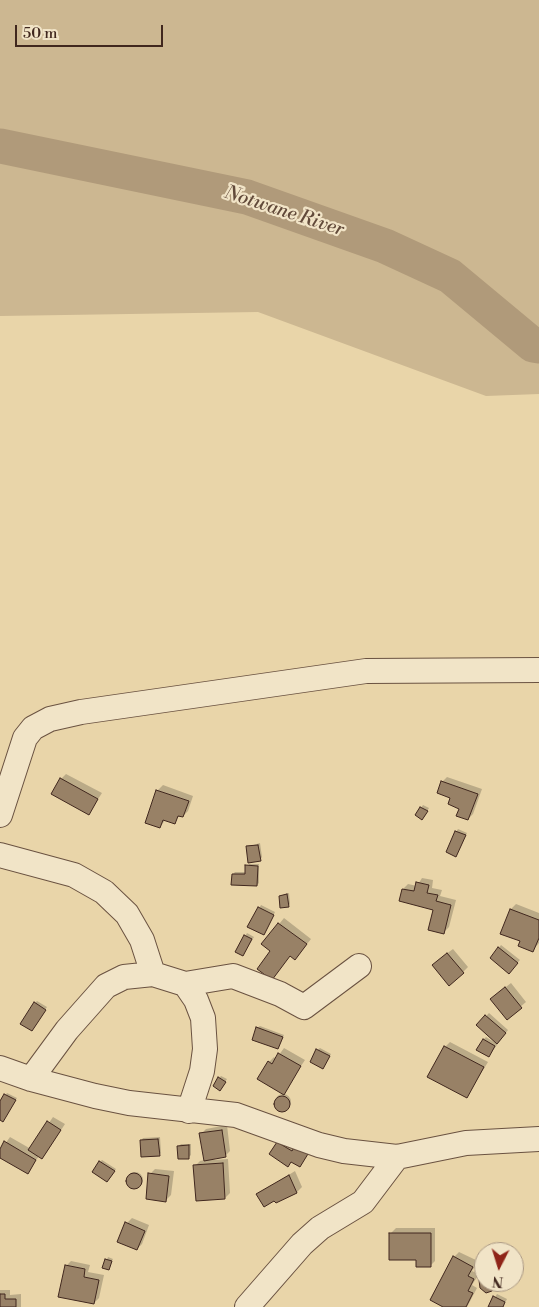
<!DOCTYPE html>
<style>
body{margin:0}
#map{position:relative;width:539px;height:1307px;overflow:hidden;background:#e9d5a9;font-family:"Libre Bodoni",serif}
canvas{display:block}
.north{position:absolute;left:474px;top:1242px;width:50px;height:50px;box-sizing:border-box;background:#f1e4c7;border:1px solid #aa9883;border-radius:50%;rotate:185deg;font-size:14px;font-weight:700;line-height:20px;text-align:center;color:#40271e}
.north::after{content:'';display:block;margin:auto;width:18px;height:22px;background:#8f2418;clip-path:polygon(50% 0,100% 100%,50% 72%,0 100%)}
.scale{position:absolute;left:15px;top:25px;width:148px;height:22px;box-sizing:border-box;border:2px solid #40271e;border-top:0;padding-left:6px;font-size:15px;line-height:18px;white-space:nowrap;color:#40271e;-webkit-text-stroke:4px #f1e4c7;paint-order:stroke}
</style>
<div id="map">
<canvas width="539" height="1307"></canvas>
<div class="north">N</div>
<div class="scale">50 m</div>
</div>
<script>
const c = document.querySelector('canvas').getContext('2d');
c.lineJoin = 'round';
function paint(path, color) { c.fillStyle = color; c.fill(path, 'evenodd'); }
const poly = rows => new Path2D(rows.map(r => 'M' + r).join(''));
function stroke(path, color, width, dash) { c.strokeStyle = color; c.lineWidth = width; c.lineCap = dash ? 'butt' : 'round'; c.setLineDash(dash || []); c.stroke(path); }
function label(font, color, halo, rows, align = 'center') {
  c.font = font + ' "Libre Bodoni",serif'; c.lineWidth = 4.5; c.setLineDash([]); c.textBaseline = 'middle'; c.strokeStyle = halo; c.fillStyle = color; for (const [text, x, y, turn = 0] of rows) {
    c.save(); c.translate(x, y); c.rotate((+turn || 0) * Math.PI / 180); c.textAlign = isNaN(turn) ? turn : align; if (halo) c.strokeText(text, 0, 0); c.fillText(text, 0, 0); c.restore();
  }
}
const green = poly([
 [0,0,539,0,539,394,486,396,258,312,0,316]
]);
const shadow = poly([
 [66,774,102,793,89,813,61,779],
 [447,777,482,789,473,814,468,819,442,782],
 [163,785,193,796,188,811,183,816,180,815,174,822,166,819,160,827,146,822,158,790],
 [423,805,429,808,424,816,416,815],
 [458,829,467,833,456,856,456,832],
 [260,843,262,857,260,860,247,847],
 [249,864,259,864,259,883,257,885,233,874,235,872,246,872],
 [422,878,433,880,432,888,442,890,440,896,456,900,449,927,444,932,434,909,403,889,408,884,417,886],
 [289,893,290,904,288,906,280,896],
 [516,904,539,913,539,943,533,950,521,941,502,933,511,909],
 [261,905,275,912,266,931,249,927],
 [284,918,311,939,300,953,291,955,272,951,263,944],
 [247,933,254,937,245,952,237,951],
 [501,945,520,960,511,970,491,958],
 [453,949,468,967,463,972,438,960],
 [511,983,526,1002,507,1018,497,994],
 [37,1001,47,1007,34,1027,35,1003],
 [489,1013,508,1030,491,1053,484,1039,486,1037,496,1043,478,1025],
 [260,1026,284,1035,278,1048,257,1028],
 [450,1042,488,1062,467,1096,445,1047],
 [284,1048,305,1060,283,1093,269,1062,274,1057,276,1059],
 [320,1048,331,1054,323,1068,317,1050],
 [221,1076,227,1079,222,1087,219,1078],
 [7,1093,17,1098,3,1121,0,1119,0,1104],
 '275 1102a8 8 0 1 1 16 0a8 8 0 1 1-16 0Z',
 [53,1117,65,1124,46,1153,41,1158,39,1156,28,1172,0,1157,0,1151,10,1137,31,1149],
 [227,1125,230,1151,225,1156,213,1158,213,1160,228,1159,230,1193,225,1198,195,1166,200,1161,205,1160,201,1134,206,1129],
 [160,1137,161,1153,159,1155,141,1141,143,1138],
 [278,1142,315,1144,300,1165,292,1161],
 [181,1144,191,1144,191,1155,189,1157,179,1146],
 [102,1160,116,1169,109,1179,100,1162],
 [155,1169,174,1171,171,1195,166,1200,150,1174],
 [295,1171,302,1187,297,1192,276,1201,258,1194],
 '127 1180a8 8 0 1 1 16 0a8 8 0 1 1-16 0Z',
 [132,1218,149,1225,142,1244,137,1249,127,1223],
 [396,1228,435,1228,435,1261,430,1266,417,1258,391,1233],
 [459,1252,478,1261,472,1271,479,1274,472,1285,477,1288,467,1307,446,1307,432,1299,454,1257],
 [108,1257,113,1259,108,1269,104,1267],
 [71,1261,90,1265,88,1272,104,1275,99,1298,94,1303,66,1266],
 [0,1290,10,1290,10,1295,21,1294,21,1307,0,1307],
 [497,1294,507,1299,503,1307,489,1307]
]);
const river = poly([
 [0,146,247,197,385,246,450,276,533,345,539,346]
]);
const building = poly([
 [60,778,98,799,89,815,51,794,60,778],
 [441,781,478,794,468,820,456,816,459,809,448,804,450,798,437,793,441,781],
 [156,790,189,801,183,817,178,816,175,824,163,820,160,828,145,823,156,790],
 [420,807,428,811,422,820,415,815,420,807],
 [455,831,466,835,456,857,446,852,455,831],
 [258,845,261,861,248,863,246,846,258,845],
 [245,865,258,866,257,886,231,885,232,874,245,874,245,865],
 [416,882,429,885,427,893,438,895,436,901,451,905,444,934,428,930,433,910,399,901,402,889,414,891,416,882],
 [287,894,289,907,280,908,279,896,287,894],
 [258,907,274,915,264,935,247,927,258,907],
 [510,909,539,920,539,938,533,952,518,946,520,941,500,934,510,909],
 [278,923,307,944,295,960,290,956,272,980,257,969,270,951,261,944,278,923],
 [244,935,252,939,243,956,235,952,244,935],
 [498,947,518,963,509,974,490,958,498,947],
 [447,953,464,973,449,986,432,965,447,953],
 [505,987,522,1008,507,1020,490,999,505,987],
 [34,1002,46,1010,32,1031,20,1024,34,1002],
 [485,1015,506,1033,497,1044,476,1025,485,1015],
 [256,1027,283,1037,278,1049,252,1040,256,1027],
 [483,1039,495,1046,489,1057,476,1050,483,1039],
 [444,1046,484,1067,467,1098,427,1077,444,1046],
 [316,1049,330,1056,323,1069,310,1062,316,1049],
 [278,1053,301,1066,284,1095,257,1079,268,1061,272,1064,278,1053],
 [218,1077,226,1082,220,1091,213,1086,218,1077],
 [4,1094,16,1100,3,1122,0,1120,0,1101,4,1094],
 '274 1104a8 8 0 1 1 16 0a8 8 0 1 1-16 0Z',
 [47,1121,61,1130,42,1159,28,1150,47,1121],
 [222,1130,226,1157,204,1161,199,1133,222,1130],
 [158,1139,160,1156,141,1157,140,1140,158,1139],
 [4,1141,36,1160,28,1174,0,1158,0,1149,4,1141],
 [298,1141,311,1149,300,1167,291,1162,288,1167,269,1154,277,1142,292,1151,298,1141],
 [189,1145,189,1159,178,1159,177,1146,189,1145],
 [99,1161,115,1171,107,1182,92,1172,99,1161],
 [223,1163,225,1199,196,1201,193,1165,223,1163],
 '126 1181a8 8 0 1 1 16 0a8 8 0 1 1-16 0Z',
 [148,1173,169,1176,166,1202,146,1199,148,1173],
 [289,1175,297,1193,276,1203,274,1201,264,1207,256,1194,289,1175],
 [125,1222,145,1231,137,1250,117,1242,125,1222],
 [389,1233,431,1233,431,1267,416,1267,416,1260,389,1260,389,1233],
 [453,1256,473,1267,468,1276,474,1279,468,1291,473,1293,466,1307,443,1307,430,1300,453,1256],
 [105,1259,112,1261,109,1270,102,1268,105,1259],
 [65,1265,85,1269,84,1277,99,1280,94,1304,58,1297,65,1265],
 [484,1276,484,1282,496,1282,492,1291,486,1293,480,1288,479,1280,484,1276],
 [0,1294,5,1294,5,1299,16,1299,16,1307,0,1307,0,1294],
 [493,1296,505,1302,503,1307,488,1307,493,1296]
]);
const street = poly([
 [0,815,25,738,33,728,50,719,81,712,366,671,539,670],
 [0,855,74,875,104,892,127,914,142,940,153,974],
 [185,984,233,976,280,994,304,1007,359,966],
 [0,1068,31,1079,95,1096,129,1103,236,1115,319,1145,344,1151,397,1157],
 [31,1079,67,1030,106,986,124,977,153,974,185,984,196,1000,203,1018,205,1049,202,1071,189,1111],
 [247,1307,302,1244,320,1228,363,1202,397,1157,466,1143,539,1139]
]);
const waterNames = [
 ["Notwane River",284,212,18]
];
paint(green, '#ccb791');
paint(shadow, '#0003');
stroke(river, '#b09a7a', 35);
paint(building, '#988166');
stroke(building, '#40271e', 1);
stroke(street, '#6a5241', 26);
stroke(street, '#f1e4c7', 24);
label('italic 19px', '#624a3a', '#f1e4c7', waterNames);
</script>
